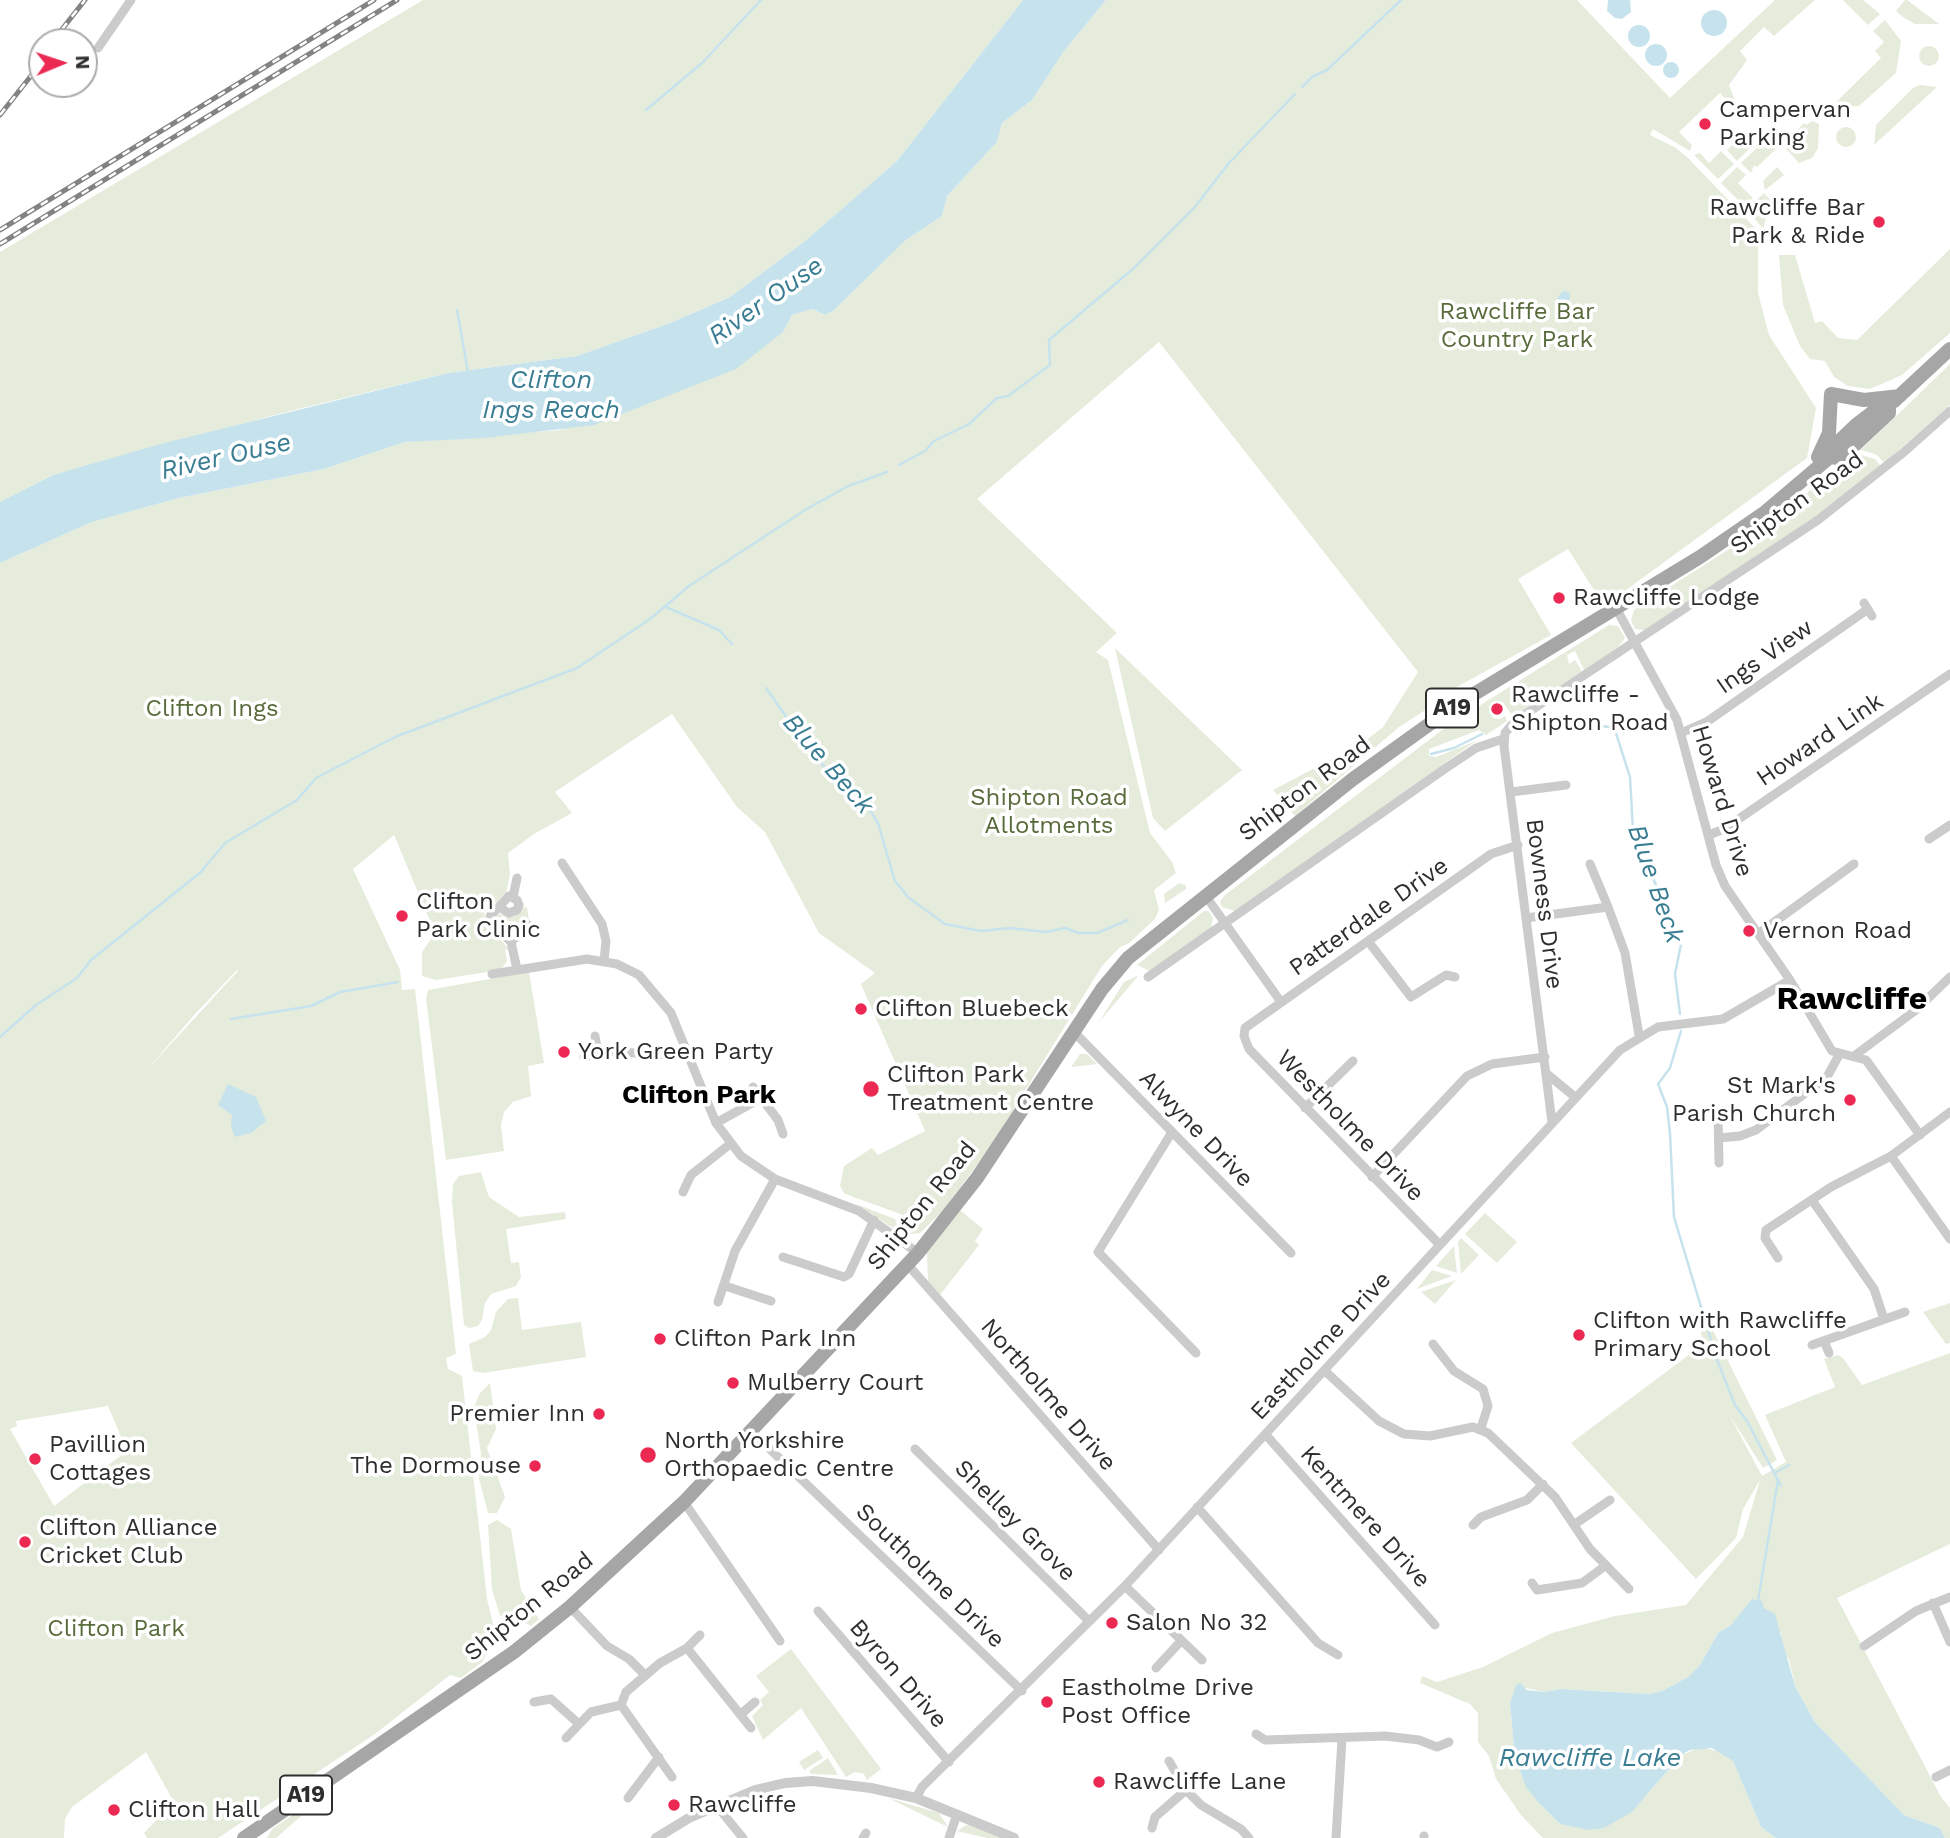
<!DOCTYPE html>
<style>
body{margin:0}
#map{position:relative;width:1950px;height:1838px;overflow:hidden;background:#fff;font-family:"Work Sans",sans-serif}
canvas{display:block}
.north{position:absolute;left:28px;top:28px;width:70px;height:70px;box-sizing:border-box;background:#fff;border:2px solid #ababab;border-radius:50%;rotate:88deg;font-size:19px;font-weight:700;line-height:28px;text-align:center;color:#2e2e2e}
.north::after{content:'';display:block;margin:auto;width:24px;height:32px;background:#eb2953;clip-path:polygon(50% 0,100% 100%,50% 72%,0 100%)}
</style>
<div id="map">
<canvas width="1950" height="1838"></canvas>
<div class="north">N</div>
</div>
<script>
const c = document.querySelector('canvas').getContext('2d');
c.lineJoin = 'round';
function paint(path, color) { c.fillStyle = color; c.fill(path, 'evenodd'); }
const poly = rows => new Path2D(rows.map(r => 'M' + r).join(''));
function stroke(path, color, width, dash) { c.strokeStyle = color; c.lineWidth = width; c.lineCap = dash ? 'butt' : 'round'; c.setLineDash(dash || []); c.stroke(path); }
function label(font, color, halo, rows, align = 'center') {
  c.font = font + ' "Work Sans",sans-serif'; c.lineWidth = 7; c.setLineDash([]); c.textBaseline = 'middle'; c.strokeStyle = halo; c.fillStyle = color; for (const [text, x, y, turn = 0] of rows) {
    c.save(); c.translate(x, y); c.rotate((+turn || 0) * Math.PI / 180); c.textAlign = isNaN(turn) ? turn : align; if (halo) c.strokeText(text, 0, 0); c.fillText(text, 0, 0); c.restore();
  }
}
const green = poly([
 [423,0,1023,0,897,161,805,241,730,297,670,323,577,356,448,373,290,411,53,475,0,502,0,252],
 [1106,0,1577,0,1670,98,1775,0,1815,0,1774,36,1764,27,1740,51,1747,60,1729,85,1736,103,1730,104,1720,93,1679,132,1692,145,1690,151,1653,129,1650,135,1676,148,1689,159,1758,231,1758,293,1769,335,1816,408,1807,458,1604,606,1568,549,1518,579,1551,635,1439,697,1441,700,1399,727,1295,816,1273,790,1364,742,1383,727,1418,672,1159,342,977,499,1117,633,1096,652,1108,660,1150,833,1172,862,1176,873,1154,890,1159,910,1155,919,1129,943,1120,947,1102,966,991,1146,942,1212,920,1233,907,1234,902,1232,901,1214,853,1197,844,1193,840,1186,844,1166,872,1148,878,1155,925,1131,861,984,875,973,819,933,765,832,737,807,672,714,555,792,572,813,534,834,508,853,510,875,506,893,484,913,487,926,509,949,505,950,507,961,500,970,436,980,422,976,422,952,435,933,394,835,353,869,400,970,402,990,415,989,456,1354,446,1358,448,1369,462,1376,487,1599,493,1623,490,1647,482,1662,461,1678,450,1675,375,1734,218,1838,147,1838,144,1833,174,1802,146,1752,72,1807,65,1819,64,1838,0,1838,0,563,92,522,179,498,324,469,405,442,560,430,783,332,792,315,813,309,825,315,833,311,906,240,942,216,947,196,997,142,1002,123,1032,100,1064,51],
 [237,970,238,971,146,1071,195,1014],
 [108,1406,127,1451,54,1506,10,1429,17,1426,16,1421],
 [1843,0,1863,0,1880,14,1868,25],
 [1905,0,1907,0,1939,24,1915,24,1904,18,1896,11],
 [1885,20,1901,41,1896,73,1859,106,1834,108,1834,104,1881,58,1875,51,1884,42,1873,31],
 '1919 56a10 10 0 1 1 20 0a10 10 0 1 1-20 0Z',
 [1920,85,1937,87,1874,145,1876,125,1913,88],
 [1812,121,1819,124,1818,148,1812,158,1799,163,1779,141,1788,139,1804,123,1806,125],
 '1836 137a10 10 0 1 1 20 0a10 10 0 1 1-20 0Z',
 [1743,135,1753,145,1737,161,1727,150],
 [1768,137,1778,147,1757,167,1754,165,1751,173,1741,163],
 [1721,151,1734,164,1718,179,1694,155,1700,153,1709,163],
 [1737,167,1746,175,1738,183,1753,198,1744,206,1721,183],
 [1777,167,1784,175,1765,190,1763,181],
 [1764,193,1771,201,1763,229,1747,209],
 [1950,249,1950,333,1902,375,1870,389,1848,386,1834,377,1825,361,1810,359,1800,346,1783,305,1779,255,1795,255,1815,323,1822,321,1838,338,1857,340],
 [1950,364,1950,405,1884,463,1877,455,1861,450],
 [1855,453,1875,459,1881,466,1815,517,1748,562,1644,630,1635,629,1631,620,1634,610,1737,544,1802,497],
 [1609,625,1618,626,1625,638,1618,647,1584,670,1575,651,1567,655,1569,664,1575,660,1582,671,1513,717,1503,702,1489,712,1493,718,1500,719,1505,716,1507,721,1486,735,1479,730,1429,749,1429,756,1436,757,1476,741,1235,911,1222,907,1220,901,1225,895,1450,724],
 [1115,648,1242,770,1165,831,1153,818],
 [1179,883,1186,885,1186,889,1165,903,1164,894],
 [527,907,529,921,516,933,502,931,493,922,495,913,513,917,521,908],
 [1204,911,1209,911,1213,918,1211,928,1150,971,1137,965],
 [529,972,544,1063,528,1066,531,1096,513,1102,504,1112,501,1125,504,1151,446,1160,426,998,428,990],
 [1139,975,1099,1022,1124,982],
 [1080,1054,1087,1054,1097,1064,1071,1067],
 [481,1172,489,1197,519,1217,565,1212,566,1219,506,1229,511,1263,519,1262,521,1277,516,1286,491,1294,485,1303,482,1320,478,1326,469,1328,464,1325,452,1202,453,1184,459,1176],
 [856,1204,895,1219,899,1232],
 [960,1210,983,1229,975,1241,979,1245,940,1295,928,1283,927,1251],
 [1485,1213,1517,1242,1497,1263,1465,1234],
 [1461,1238,1479,1255,1461,1274,1458,1242],
 [1454,1246,1457,1273,1436,1266],
 [1432,1270,1452,1276,1417,1289],
 [1456,1280,1435,1304,1421,1292],
 [518,1298,522,1330,581,1322,586,1357,483,1373,473,1371,469,1344,485,1337,491,1330,496,1312,508,1299],
 [1699,1302,1777,1460,1763,1468,1730,1416,1762,1476,1786,1462,1765,1415,1835,1387,1824,1359,1838,1355,1843,1358,1862,1385,1950,1353,1950,1544,1837,1598,1941,1797,1950,1808,1950,1838,1945,1838,1940,1828,1904,1815,1815,1722,1795,1686,1789,1659,1783,1652,1781,1632,1731,1625,1718,1633,1700,1665,1688,1677,1662,1691,1649,1694,1561,1689,1545,1692,1516,1686,1510,1703,1515,1758,1521,1774,1538,1802,1560,1824,1644,1798,1681,1755,1702,1747,1721,1752,1733,1761,1761,1827,1776,1838,1543,1838,1521,1815,1496,1779,1489,1756,1478,1742,1478,1713,1470,1704,1420,1683,1422,1676,1437,1682,1483,1667,1552,1633,1615,1616,1686,1605,1743,1537,1760,1480,1743,1509,1736,1538,1696,1579,1571,1443,1702,1345],
 [1950,1303,1950,1343,1946,1344,1923,1312],
 [490,1383,496,1429,487,1448,505,1497,497,1513,488,1513,479,1479,481,1454,474,1407,480,1393],
 [497,1520,511,1529,521,1590,539,1619,531,1626,518,1620,507,1621,500,1615,492,1590,488,1525],
 [791,1649,881,1769,867,1780,864,1774,855,1772,846,1777,801,1708,763,1740,752,1716,763,1705,760,1700,769,1692,756,1676],
 [818,1750,823,1758,804,1770,799,1762],
 [828,1758,838,1775,811,1774,809,1771],
 [320,1796,323,1797,276,1838,267,1838,272,1829],
 [888,1798,939,1813,948,1827],
 [966,1825,973,1825,1004,1838,987,1838,957,1831]
]);
const water = poly([
 [1023,0,1106,0,1064,51,1032,100,1002,123,997,142,947,196,942,216,906,240,833,311,825,315,813,309,792,315,783,332,736,369,594,425,485,438,405,442,324,469,179,498,92,522,0,563,0,502,53,475,164,443,448,373,577,356,670,323,730,297,805,241,897,161],
 [1608,0,1630,0,1631,12,1622,19,1615,18,1607,11],
 '1701 23a13 13 0 1 1 26 0a13 13 0 1 1-26 0Z',
 '1628 36a11 11 0 1 1 22 0a11 11 0 1 1-22 0Z',
 '1645 55a11 11 0 1 1 22 0a11 11 0 1 1-22 0Z',
 '1663 70a8 8 0 1 1 16 0a8 8 0 1 1-16 0Z',
 [1563,291,1570,293,1570,298,1560,316,1555,310,1558,297],
 [228,1084,256,1097,266,1121,251,1133,235,1137,231,1127,232,1115,218,1105],
 [1752,1599,1762,1601,1764,1608,1775,1614,1795,1686,1815,1722,1904,1815,1940,1828,1945,1838,1776,1838,1761,1827,1733,1761,1712,1748,1690,1750,1681,1755,1632,1812,1604,1828,1588,1830,1560,1824,1538,1802,1526,1787,1515,1758,1510,1703,1516,1685,1520,1683,1527,1690,1545,1692,1561,1689,1649,1694,1662,1691,1688,1677,1700,1665,1718,1633,1731,1625]
]);
const stream = poly([
 [1302,87,1312,77,1327,70,1401,0],
 [646,110,702,63,761,0],
 [457,310,468,372],
 [899,465,925,451,934,441,969,424,997,398,1008,396,1050,365,1049,340,1134,268,1194,208,1229,163,1295,94],
 [666,607,719,630,732,644],
 [766,688,816,759,865,802,878,823,895,881,909,898,945,924,981,931,1010,928,1046,932,1065,928,1079,933,1097,933,1128,920],
 [1599,726,1611,727,1615,730,1630,777,1633,831,1681,944,1675,974,1680,1014],
 [1431,754,1454,748,1482,734],
 [231,1019,311,1006,340,992,398,982],
 [1681,1031,1670,1068,1658,1084,1667,1107,1670,1134,1674,1217,1717,1360,1735,1405,1747,1421,1781,1486],
 [0,1037,36,1005,77,978,91,960,201,872,225,843,297,800,316,778,395,737,577,668,650,619,689,586,805,510,848,486,887,472],
 [1775,1473,1789,1465],
 [1758,1601,1778,1480]
]);
const minor = poly([
 [98,48,131,0],
 [1864,603,1872,616],
 [1616,608,1677,720,1716,865,1725,886,1790,980,1832,1051,1866,1060,1920,1135],
 [1681,733,1708,721,1868,609],
 [1511,792,1566,785],
 [1709,835,1724,829,1950,674],
 [1929,839,1950,825],
 [562,863,602,924,606,941,604,961],
 [1590,864,1608,907],
 [1205,895,1281,1002],
 [513,897,517,878],
 [499,907,509,913,517,910,519,905,517,900,509,896,490,916,491,923,511,942,517,969],
 [1526,918,1608,907,1625,953,1639,1035],
 [1758,934,1854,864],
 [1368,941,1411,997,1446,975,1455,977],
 [511,942,529,925],
 [492,974,587,959,617,964,639,975,671,1013,716,1123,741,1156,775,1179,859,1211,918,1253],
 [1148,977,1443,770,1476,748,1503,739],
 [1073,1031,1291,1253],
 [595,1036,598,1053],
 [1854,1056,1916,1010,1950,977],
 [584,1057,611,1051,658,1055,688,1049],
 [1547,1074,1575,1097],
 [753,1087,778,1120,783,1134],
 [1305,1108,1353,1061],
 [1718,1114,1719,1163],
 [1552,1122,1504,746,1505,733,1515,721,1818,520,1904,452,1950,411],
 [716,1123,761,1098],
 [1172,1132,1098,1252,1196,1353],
 [1719,1138,1740,1136,1756,1130,1827,1077,1839,1055],
 [1891,1156,1950,1239],
 [1372,1177,1467,1076,1492,1064,1545,1057],
 [683,1192,691,1175,730,1144],
 [1812,1200,1874,1289,1884,1319],
 [1440,1245,1249,1049,1244,1036,1245,1028,1491,854,1518,845],
 [783,1257,844,1277,849,1274,874,1220],
 [1778,1258,1765,1238,1766,1230,1831,1187,1891,1156,1950,1112],
 [908,1265,1159,1550],
 [725,1286,771,1301],
 [718,1302,735,1251,775,1179],
 [1824,1341,1829,1353],
 [1433,1344,1454,1371,1483,1389,1488,1406,1481,1428],
 [1812,1345,1905,1312],
 [1325,1371,1379,1421,1404,1434,1430,1436,1473,1427,1488,1433,1555,1497,1590,1549,1629,1589],
 [751,1431,1022,1691],
 [1266,1435,1435,1625],
 [915,1449,1088,1620],
 [684,1502,780,1641],
 [1197,1507,1318,1643,1338,1655],
 [1575,1524,1610,1500],
 [1473,1525,1481,1517,1527,1500,1543,1484],
 [1532,1583,1537,1590,1582,1583,1605,1566],
 [1125,1586,1202,1660],
 [1933,1603,1950,1642],
 [570,1607,607,1646,629,1659,645,1675],
 [818,1611,949,1762],
 [1864,1646,1916,1611,1950,1597],
 [687,1648,751,1728],
 [1156,1668,1181,1641],
 [534,1702,551,1699,579,1724],
 [621,1705,626,1692,660,1663,687,1648,700,1635],
 [621,1705,672,1777],
 [741,1714,755,1702],
 [1256,1734,1265,1740,1385,1736,1419,1740,1437,1747,1449,1742],
 [566,1738,591,1712,621,1705],
 [1169,1761,1186,1790,1201,1805,1241,1829,1249,1838],
 [1936,1777,1950,1770],
 [628,1798,659,1757],
 [916,1798,922,1787,1125,1586,1620,1050,1658,1027,1723,1019,1790,980],
 [716,1805,743,1838],
 [1152,1828,1155,1817,1186,1790],
 [1424,1836,1424,1838],
 [863,1838,866,1833],
 [949,1838,957,1814],
 [1336,1838,1342,1739]
]);
const tertiary = poly([
 [656,1838,689,1818,755,1790,785,1783,813,1781,871,1788,916,1798,1014,1838]
]);
const primary = poly([
 [1894,401,1950,349],
 [1818,457,1829,433,1831,394,1864,400,1900,396],
 [1830,457,1838,458,1857,443,1889,413,1889,406],
 [244,1838,514,1652,570,1607,684,1502,918,1253,977,1178,1102,989,1128,958,1353,779,1456,705,1700,557,1764,513,1830,457,1831,449,1856,425,1882,405,1889,406]
]);
const rail = poly([
 [52,42,85,0],
 [0,115,42,62],
 [0,230,374,0],
 [0,244,397,0]
]);
const markers = [
 [1705,124,7,"#eb2953"],
 [1879,222,7,"#eb2953"],
 [1559,598,7,"#eb2953"],
 [1497,709,7,"#eb2953"],
 [402,916,7,"#eb2953"],
 [1749,931,7,"#eb2953"],
 [861,1009,7,"#eb2953"],
 [564,1052,7,"#eb2953"],
 [871,1089,9,"#eb2953"],
 [1850,1100,7,"#eb2953"],
 [1579,1335,7,"#eb2953"],
 [660,1339,7,"#eb2953"],
 [733,1383,7,"#eb2953"],
 [599,1414,7,"#eb2953"],
 [648,1455,9,"#eb2953"],
 [35,1459,7,"#eb2953"],
 [535,1466,7,"#eb2953"],
 [25,1542,7,"#eb2953"],
 [1112,1623,7,"#eb2953"],
 [1047,1702,7,"#eb2953"],
 [1099,1782,7,"#eb2953"],
 [674,1805,7,"#eb2953"],
 [114,1810,7,"#eb2953"]
];
const shields = [
 [1452,708,52],
 [306,1795,52]
];
const shieldNames = [
 ["A19",1452,708],
 ["A19",306,1795]
];
const poiNames = [
 ["Campervan",1719,110],
 ["Parking",1719,138],
 ["Rawcliffe Bar",1865,208,"right"],
 ["Park & Ride",1865,236,"right"],
 ["Rawcliffe Lodge",1573,598],
 ["Rawcliffe -",1511,695],
 ["Shipton Road",1511,723],
 ["Clifton",416,902],
 ["Park Clinic",416,930],
 ["Vernon Road",1763,931],
 ["Clifton Bluebeck",875,1009],
 ["York Green Party",578,1052],
 ["Clifton Park",887,1075],
 ["Treatment Centre",887,1103],
 ["St Mark's",1836,1086,"right"],
 ["Parish Church",1836,1114,"right"],
 ["Clifton with Rawcliffe",1593,1321],
 ["Primary School",1593,1349],
 ["Clifton Park Inn",674,1339],
 ["Mulberry Court",747,1383],
 ["Premier Inn",585,1414,"right"],
 ["North Yorkshire",664,1441],
 ["Orthopaedic Centre",664,1469],
 ["Pavillion",49,1445],
 ["Cottages",49,1473],
 ["The Dormouse",521,1466,"right"],
 ["Clifton Alliance",39,1528],
 ["Cricket Club",39,1556],
 ["Salon No 32",1126,1623],
 ["Eastholme Drive",1061,1688],
 ["Post Office",1061,1716],
 ["Rawcliffe Lane",1113,1782],
 ["Rawcliffe",688,1805],
 ["Clifton Hall",128,1810]
];
const parkNames = [
 ["Rawcliffe Bar",1517,312],
 ["Country Park",1517,340],
 ["Clifton Ings",212,709],
 ["Shipton Road",1049,798],
 ["Allotments",1049,826],
 ["Clifton Park",116,1629]
];
const streetNames = [
 ["Shipton Road",1797,503,-36],
 ["Ings View",1765,657,-35],
 ["Howard Link",1820,740,-34],
 ["Shipton Road",1305,789,-37],
 ["Howard Drive",1722,801,73],
 ["Bowness Drive",1544,904,83],
 ["Patterdale Drive",1369,917,-35],
 ["Westholme Drive",1350,1126,46],
 ["Alwyne Drive",1196,1129,46],
 ["Shipton Road",922,1206,-51],
 ["Eastholme Drive",1321,1346,-47],
 ["Northolme Drive",1048,1395,49],
 ["Kentmere Drive",1365,1517,48],
 ["Shelley Grove",1015,1521,45],
 ["Southolme Drive",930,1576,44],
 ["Shipton Road",529,1607,-39],
 ["Byron Drive",898,1674,49]
];
const waterNames = [
 ["River Ouse",766,301,-35],
 ["Clifton",551,380],
 ["Ings Reach",551,410],
 ["River Ouse",226,457,-13],
 ["Blue Beck",828,764,49],
 ["Blue Beck",1655,884,71],
 ["Rawcliffe Lake",1590,1758]
];
const neighbourhoodNames = [
 ["Clifton Park",699,1095]
];
const districtNames = [
 ["Rawcliffe",1852,1000]
];
paint(green, '#e6ecdb');
paint(water, '#c6e3ed');
stroke(stream, '#c6e3ed', 2.5);
stroke(minor, '#cbcbcb', 9);
stroke(tertiary, '#cbcbcb', 10);
stroke(primary, '#a6a6a6', 14);
stroke(rail, '#838383', 5);
stroke(rail, '#fff', 2.5, [8]);
for (const [x, y, r, color] of markers) { const dot = new Path2D(); dot.arc(x, y, r, 0, 2 * Math.PI); c.fillStyle = color; c.fill(dot); stroke(dot, '#fff', 2.5); }
for (const [x, y, w] of shields) { const box = new Path2D(); box.roundRect(x - w / 2, y - 19.5, w, 39, 5); c.fillStyle = '#fff'; c.fill(box); stroke(box, '#2e2e2e', 2); }
label('bold 23px', '#2e2e2e', null, shieldNames);
label('24px', '#2e2e2e', '#fff', poiNames, 'left');
label('24px', '#586b3a', '#fff', parkNames);
label('24px', '#2e2e2e', '#fff', streetNames);
label('italic 26px', '#397d93', '#fff', waterNames);
label('bold 26px', '#000', '#fff', neighbourhoodNames);
label('bold 32px', '#000', '#fff', districtNames);
</script>
